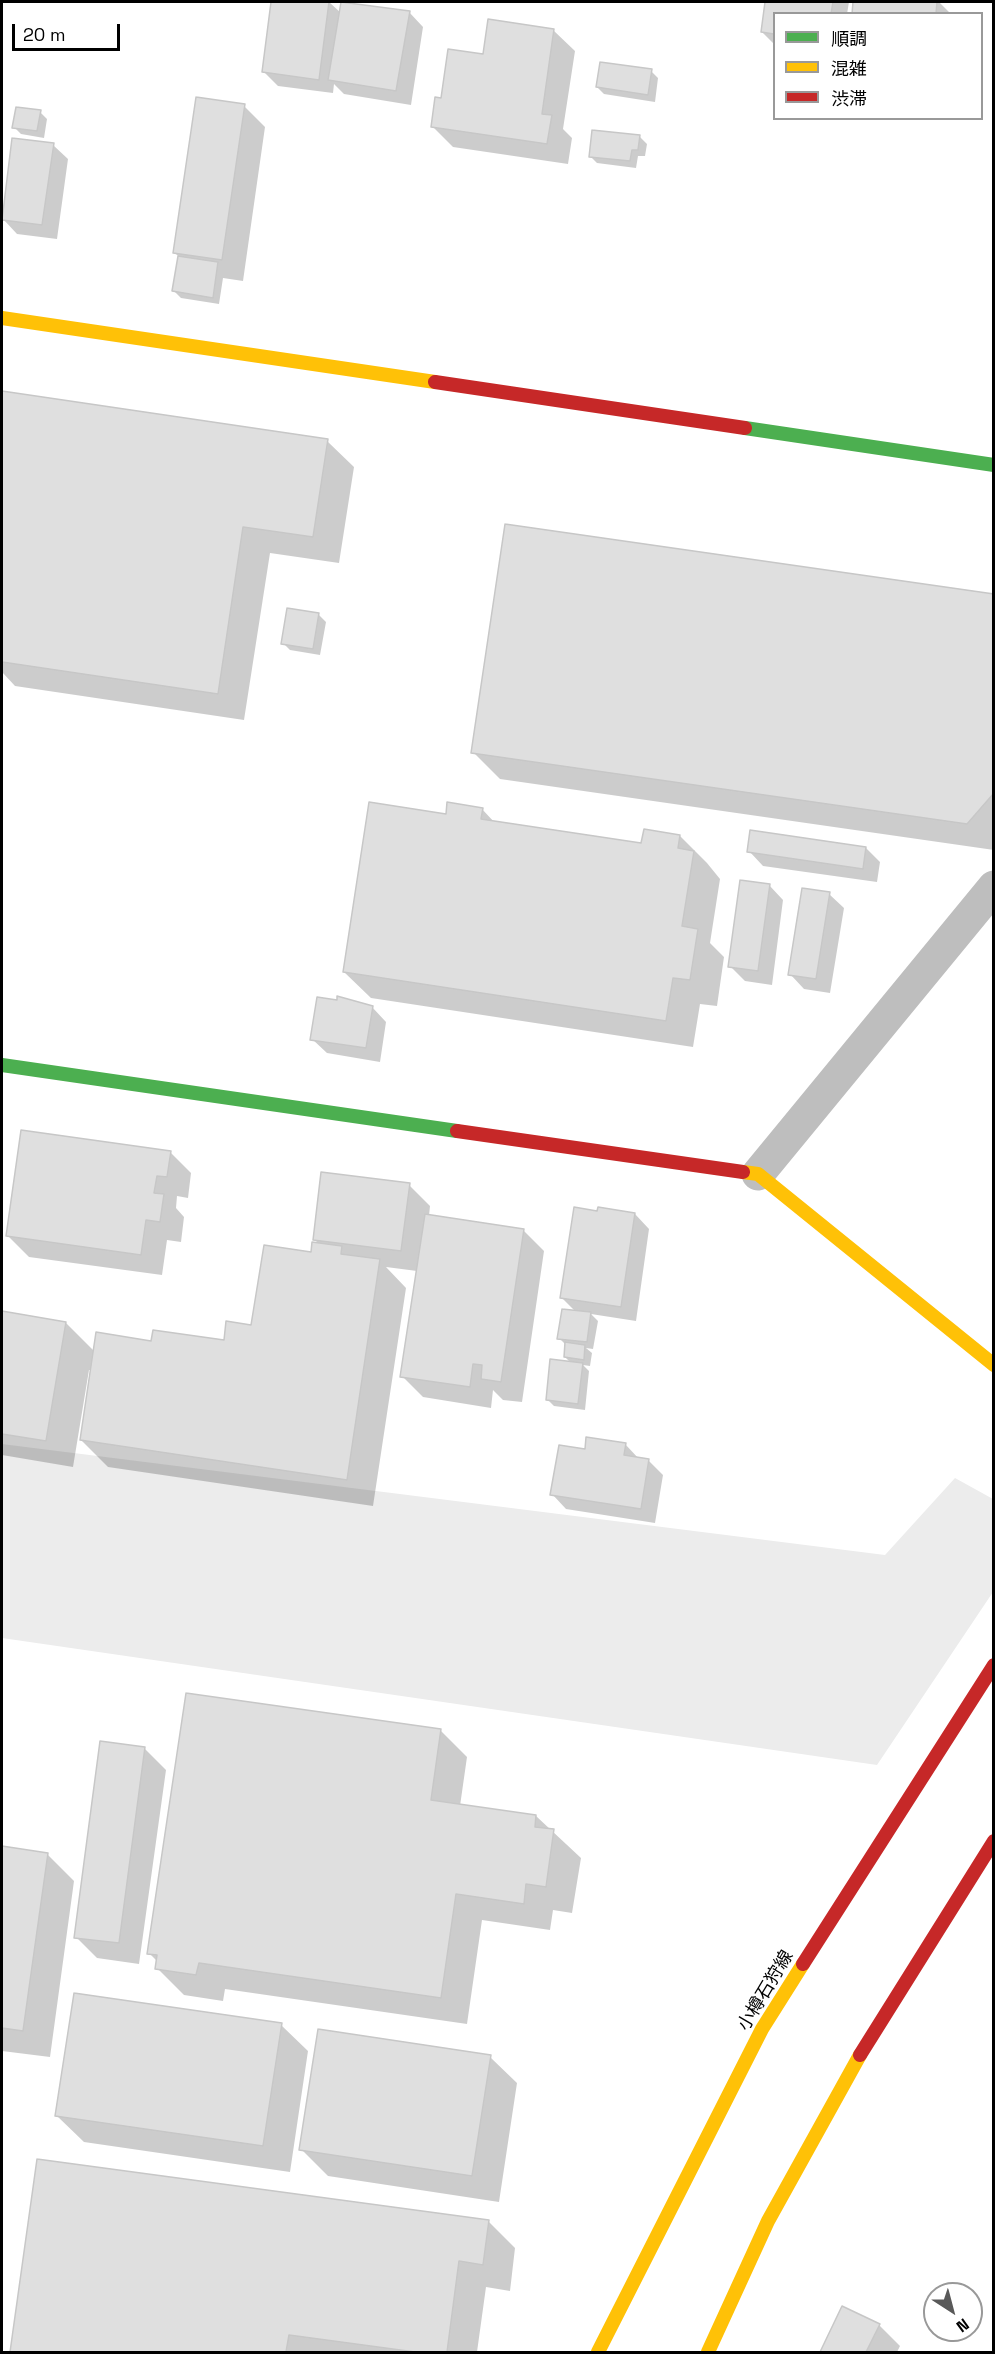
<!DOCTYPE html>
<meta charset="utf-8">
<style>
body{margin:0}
#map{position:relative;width:995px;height:2354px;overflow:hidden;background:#fff;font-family:"Space Grotesk","Noto Sans JP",sans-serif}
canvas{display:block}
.frame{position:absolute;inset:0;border:3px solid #000;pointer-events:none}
.legend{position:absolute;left:773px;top:12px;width:210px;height:108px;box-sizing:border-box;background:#fff;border:2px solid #999;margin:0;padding:8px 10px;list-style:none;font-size:18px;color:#000}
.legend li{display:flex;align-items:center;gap:12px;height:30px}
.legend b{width:30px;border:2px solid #999}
.north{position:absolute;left:923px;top:2282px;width:60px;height:60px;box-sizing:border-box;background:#fff;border:2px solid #999;border-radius:50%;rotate:144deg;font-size:16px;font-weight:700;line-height:24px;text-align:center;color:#000}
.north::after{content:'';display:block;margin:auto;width:21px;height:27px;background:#595959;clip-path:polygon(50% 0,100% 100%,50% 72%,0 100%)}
.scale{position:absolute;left:12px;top:24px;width:108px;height:27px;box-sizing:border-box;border:3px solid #000;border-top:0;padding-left:8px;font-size:18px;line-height:21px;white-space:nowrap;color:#000;-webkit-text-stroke:4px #fff;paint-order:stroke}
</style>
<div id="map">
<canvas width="995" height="2354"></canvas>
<div class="frame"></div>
<ul class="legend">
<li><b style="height:8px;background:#4caf50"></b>順調</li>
<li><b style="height:8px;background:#ffc107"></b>混雑</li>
<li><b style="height:8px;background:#c62828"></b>渋滞</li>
</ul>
<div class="north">N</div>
<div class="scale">20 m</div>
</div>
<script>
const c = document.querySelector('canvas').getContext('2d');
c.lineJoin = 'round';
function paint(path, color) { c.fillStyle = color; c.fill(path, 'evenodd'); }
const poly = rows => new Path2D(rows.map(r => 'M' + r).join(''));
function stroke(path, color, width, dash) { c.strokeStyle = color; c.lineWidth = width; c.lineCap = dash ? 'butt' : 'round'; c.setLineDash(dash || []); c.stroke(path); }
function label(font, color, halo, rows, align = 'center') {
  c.font = font + ' "Space Grotesk","Noto Sans JP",sans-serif'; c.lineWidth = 4.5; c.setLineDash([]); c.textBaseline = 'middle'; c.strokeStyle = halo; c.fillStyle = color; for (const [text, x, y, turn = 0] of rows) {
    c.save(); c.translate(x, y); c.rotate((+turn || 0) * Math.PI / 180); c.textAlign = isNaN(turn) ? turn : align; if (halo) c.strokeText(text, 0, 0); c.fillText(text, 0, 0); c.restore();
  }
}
const green = poly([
 [2,1444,885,1555,955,1478,993,1499,993,1592,877,1765,2,1638]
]);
const shadow = poly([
 [273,2,329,2,341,13,342,2,409,12,423,27,411,105,344,94,334,84,333,93,278,86,264,72],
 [766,2,849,2,847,14,774,14,774,44,762,32],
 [855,2,939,2,951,14,853,14],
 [553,30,575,51,563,129,572,138,568,164,453,147,432,126,484,56],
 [651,71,658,78,655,102,604,94,597,87],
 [244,106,265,127,243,281,223,278,219,304,181,298,174,291,179,257,175,253],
 [40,112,47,119,44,138,21,134,14,127],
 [640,137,647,144,645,156,638,156,636,168,597,163,590,156],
 [53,145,68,159,57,239,17,234,3,219],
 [2,392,327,441,354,467,339,563,270,553,244,720,15,686,2,672],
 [994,596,994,850,500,779,473,752],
 [288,610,319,615,326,622,320,655,290,650,283,643],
 [482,809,495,823,642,845,680,836,707,863,720,879,710,943,724,957,717,1006,700,1004,693,1047,371,998,344,972,447,815],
 [866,848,880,862,877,882,763,866,749,851],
 [769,885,783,900,772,985,745,981,730,966],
 [829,894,844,908,830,993,804,989,790,974],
 [339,998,372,1007,386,1022,380,1062,327,1053,312,1039],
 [170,1152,191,1173,188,1198,177,1196,176,1208,184,1217,181,1242,167,1240,162,1275,29,1257,8,1236],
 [409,1185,430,1206,429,1216,523,1230,544,1251,522,1402,503,1400,493,1390,491,1408,423,1397,402,1376,417,1271,386,1267,406,1288,373,1506,108,1467,81,1440,92,1370,89,1370,73,1467,2,1455,2,1313,66,1323,95,1352,153,1342,225,1342,253,1327,319,1244,314,1239],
 [598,1212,635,1214,649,1229,636,1321,591,1314,598,1321,593,1349,586,1348,592,1353,590,1366,583,1365,589,1371,585,1410,554,1406,547,1399,571,1363,565,1357,567,1346,559,1338,576,1312,561,1297],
 [625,1444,640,1460,649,1461,663,1475,655,1523,566,1509,552,1494,586,1451],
 [441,1731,467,1757,460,1806,536,1816,581,1858,572,1913,553,1910,550,1930,482,1920,467,2024,225,1989,223,2001,184,1995,157,1968,158,1962,149,1953],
 [145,1749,166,1770,139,1964,97,1958,76,1937],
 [2,1848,47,1854,74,1881,50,2057,2,2051],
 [281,2025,308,2051,290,2172,84,2142,57,2116],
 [490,2057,517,2083,499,2202,328,2176,301,2149],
 [38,2161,489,2222,515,2248,510,2291,486,2287,477,2352,12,2352],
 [843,2308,879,2325,900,2346,897,2352,821,2352]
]);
const building = poly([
 [271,2,329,2,319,80,262,72,271,2],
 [341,2,410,11,396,91,328,80,341,2],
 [765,2,833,2,831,14,774,14,774,34,761,32,765,2],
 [853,2,937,2,936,14,852,14,853,2],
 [488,19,554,29,542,114,552,115,547,144,431,127,435,97,441,98,448,49,483,54,488,19],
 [600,62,652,69,648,95,596,87,600,62],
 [196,97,245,104,222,260,173,253,196,97],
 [16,107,41,110,37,131,12,128,16,107],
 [592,130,640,135,638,150,632,150,630,161,589,157,592,130],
 [12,138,54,143,42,225,2,220,12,138],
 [178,256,218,262,213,298,172,291,178,256],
 [2,391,328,439,313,537,243,527,218,694,2,662,2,391],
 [505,524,994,594,994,793,967,824,471,753,505,524],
 [287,608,319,613,313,649,281,644,287,608],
 [369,802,446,814,447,802,483,808,481,819,641,843,644,829,680,835,678,848,694,851,682,926,698,929,690,980,673,978,666,1021,343,972,369,802],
 [750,830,866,847,863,869,747,852,750,830],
 [740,880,770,884,758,971,728,967,740,880],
 [802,888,830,892,816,979,788,975,802,888],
 [337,996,373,1006,366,1048,310,1040,317,997,337,1000,337,996],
 [21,1130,171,1151,167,1177,157,1176,154,1193,164,1194,160,1222,146,1220,141,1255,6,1236,21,1130],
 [321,1172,410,1183,401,1251,313,1240,321,1172],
 [574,1207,597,1211,598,1207,635,1213,621,1307,560,1298,574,1207],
 [425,1214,524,1229,501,1382,481,1379,482,1365,473,1364,470,1387,400,1377,425,1214],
 [312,1242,342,1246,341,1254,380,1259,347,1480,80,1440,96,1332,151,1341,153,1330,224,1340,226,1321,251,1325,264,1245,311,1252,312,1242],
 [562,1309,591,1312,587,1342,557,1339,562,1309],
 [2,1311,66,1322,46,1441,2,1434,2,1311],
 [565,1342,585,1345,584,1360,564,1357,565,1342],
 [550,1359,583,1363,578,1404,546,1400,550,1359],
 [586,1437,626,1443,624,1455,649,1459,641,1509,550,1495,559,1445,585,1449,586,1437],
 [186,1693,441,1729,431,1800,536,1815,535,1827,554,1829,546,1887,526,1884,524,1904,456,1894,441,1998,199,1963,196,1975,155,1969,157,1955,147,1954,186,1693],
 [100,1741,145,1747,119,1943,74,1938,100,1741],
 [2,1846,48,1853,23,2031,2,2028,2,1846],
 [74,1993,282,2023,263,2146,55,2116,74,1993],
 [318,2029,491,2055,472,2176,299,2150,318,2029],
 [37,2159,489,2220,483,2265,459,2261,447,2352,415,2352,289,2335,286,2352,10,2352,37,2159],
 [842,2306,880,2324,866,2352,820,2352,842,2306]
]);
const street = poly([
 [758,1174,994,887]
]);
const fast = poly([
 [745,428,994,465],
 [2,1065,457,1131]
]);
const slow = poly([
 [2,318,435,382],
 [743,1172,758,1174,994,1365],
 [598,2352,762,2029,803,1964],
 [708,2352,768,2221,860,2055]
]);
const jam = poly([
 [435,382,745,428],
 [457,1131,743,1172],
 [803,1964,994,1665],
 [860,2055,994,1841]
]);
const streetNames = [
 ["小樽石狩線",766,1991,-59]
];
paint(green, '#ececec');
paint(shadow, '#0003');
paint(building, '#dfdfdf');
stroke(building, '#c7c7c7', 1.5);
stroke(street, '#bebebe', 33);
stroke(fast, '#4caf50', 14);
stroke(slow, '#ffc107', 14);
stroke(jam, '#c62828', 14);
label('18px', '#000', '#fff', streetNames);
</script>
